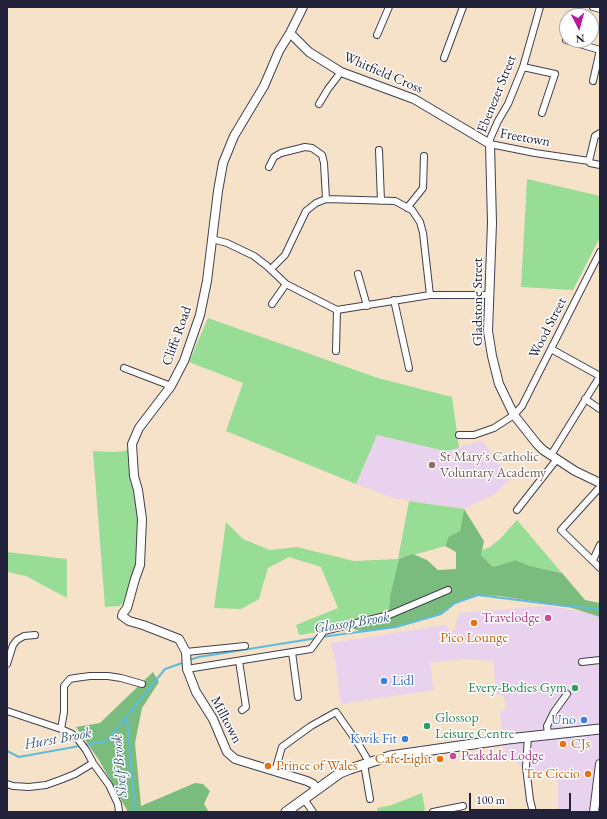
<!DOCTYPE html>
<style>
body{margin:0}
#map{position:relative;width:607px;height:819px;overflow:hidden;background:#f5e2c8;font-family:"EB Garamond",serif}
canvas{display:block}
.frame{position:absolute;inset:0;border:8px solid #22223b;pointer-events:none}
.north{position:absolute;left:559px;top:8px;width:40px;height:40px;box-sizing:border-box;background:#fff;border:1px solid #a7a7b1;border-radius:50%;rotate:174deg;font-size:11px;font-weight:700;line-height:16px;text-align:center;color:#22223b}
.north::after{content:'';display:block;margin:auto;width:14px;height:18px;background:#b5179e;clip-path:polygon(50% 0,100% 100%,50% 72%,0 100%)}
.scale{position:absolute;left:469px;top:793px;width:102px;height:18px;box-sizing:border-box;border:2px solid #22223b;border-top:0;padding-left:5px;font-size:12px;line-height:14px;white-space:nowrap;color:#22223b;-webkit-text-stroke:3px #fff;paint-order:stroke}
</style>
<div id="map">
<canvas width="607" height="819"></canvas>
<div class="frame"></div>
<div class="north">N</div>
<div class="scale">100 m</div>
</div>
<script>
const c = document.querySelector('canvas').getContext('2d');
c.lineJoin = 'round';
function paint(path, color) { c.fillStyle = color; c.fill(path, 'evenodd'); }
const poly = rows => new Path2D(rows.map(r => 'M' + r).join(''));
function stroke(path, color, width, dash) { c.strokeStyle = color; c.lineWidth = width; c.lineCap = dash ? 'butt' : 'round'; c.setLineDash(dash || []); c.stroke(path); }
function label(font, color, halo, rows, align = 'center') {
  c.font = font + ' "EB Garamond",serif'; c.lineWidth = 3; c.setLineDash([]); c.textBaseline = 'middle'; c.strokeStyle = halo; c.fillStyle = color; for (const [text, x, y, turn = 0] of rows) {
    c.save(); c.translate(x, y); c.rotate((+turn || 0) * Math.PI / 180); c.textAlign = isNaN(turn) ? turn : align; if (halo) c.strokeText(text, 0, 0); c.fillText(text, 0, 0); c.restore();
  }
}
const built = poly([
 [377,435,445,451,482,441,511,479,495,494,464,509,393,498,356,484],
 [548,606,600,615,600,812,558,812,558,767,532,774,505,755,500,712,506,710,504,696,497,695,493,661,465,659,430,663,434,690,341,704,335,659,330,643,446,625,450,632,454,631,459,613]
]);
const green = poly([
 [527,179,600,196,600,237,573,290,521,287],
 [208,318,378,378,452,397,459,448,445,451,377,435,356,484,226,431,243,383,189,362],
 [130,447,129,475,135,492,138,510,137,563,123,603,120,606,105,607,93,451,114,452,125,451],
 [409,501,464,509,460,531,449,536,445,546,399,559,389,615,348,627,299,635,296,625,338,608,321,567,289,557,268,568,259,599,241,609,214,608,226,522,243,539,270,550,297,547,354,561,398,559],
 [517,520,562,573,530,566,516,560,493,567,481,555,482,550,490,547,500,539],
 [7,552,67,559,67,598,26,576,7,572],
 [422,793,425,809,423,812,378,812,377,808,392,805]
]);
const forest = poly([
 [464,509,484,541,481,555,493,567,516,560,530,566,562,573,585,600,600,603,600,617,566,606,499,596,478,595,455,603,441,614,396,627,360,631,348,627,389,615,390,597,399,559,413,554,427,560,438,570,456,569,456,552,445,546,449,536,460,531],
 [153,672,159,682,142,708,135,743,141,806,195,783,203,784,210,791,204,804,209,812,128,812,99,760,76,727,100,723]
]);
const stream = poly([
 [321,637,396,627,441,614,455,603,478,595,566,606,600,609],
 [189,660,199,657,317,638],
 [127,719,135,812],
 [7,751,19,757,107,741,165,669,185,662]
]);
const street = poly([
 [540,7,523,67,508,104,498,121,490,139,490,144,535,153,589,161],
 [593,7,600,9],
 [377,35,389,7],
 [566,40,600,50],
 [444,58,463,7],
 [523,67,555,74,542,113],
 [593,81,600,50],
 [319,104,328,89,341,72],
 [600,133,595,136,589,161,590,163,600,165],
 [379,150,381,201],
 [269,167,274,157,281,153,305,147,312,148,322,155,324,163,326,199],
 [407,208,423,188,424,156],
 [212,239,227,243,254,256,267,266,286,284,337,310,430,295,489,295],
 [271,269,285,255,306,211,316,203,326,199,395,201,412,210,420,222,423,233,430,295],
 [358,274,367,306],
 [394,300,409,368],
 [272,304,286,284],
 [551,349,600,376],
 [336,351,337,310],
 [124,368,171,386],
 [585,399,600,409],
 [459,435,474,435,494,428,514,415,522,406,600,252],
 [551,455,600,376],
 [600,487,561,530,600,568],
 [517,510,557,459],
 [593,560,600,545],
 [186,652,245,646],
 [292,652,298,697],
 [239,661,246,707,242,710],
 [582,662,600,660],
 [7,664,13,645,17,640,24,636,35,635],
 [187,669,311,649,324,631,389,615,448,590],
 [7,711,61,729,72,734,77,738,86,750,93,763,109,785,118,804,119,812],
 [61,729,64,712,64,686,70,679,75,678,90,676,108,676,121,678,142,684],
 [548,734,547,726,554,712,567,694],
 [528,736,526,767,530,800,533,812],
 [364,764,370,799],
 [275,771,282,747,311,726,336,712,359,745,369,762],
 [7,784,13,786,29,787,46,785,60,780,75,774,93,763],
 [304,799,313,812],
 [433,812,463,806]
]);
const secondary = poly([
 [303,7,290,33,279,51,264,86,234,136,223,163,218,191,207,281,200,315,184,361,171,386,139,428,132,444,134,476,138,490,142,519,140,565,135,579,127,608,123,613,122,616,129,621,143,625,179,639,186,652,187,669,196,692,213,719,227,752,235,759,307,781,313,784,317,789],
 [290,33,309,52,341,72,414,99,490,144,492,223,488,331,492,356,499,384,514,415,537,444,543,450,575,471,600,483],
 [594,812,600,764]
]);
const primary = poly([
 [286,812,340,773,350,769,390,756,508,739,600,729]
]);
const markers = [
 [432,465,4,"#8d6e63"],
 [548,618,4,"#d1479c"],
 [474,623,4,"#e8710a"],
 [384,681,4,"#3f7fe0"],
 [575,688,4,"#2e9e5b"],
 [584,720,4,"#3f7fe0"],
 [427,726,4,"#2e9e5b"],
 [405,739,4,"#3f7fe0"],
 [563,744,4,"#e8710a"],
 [453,756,4,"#d1479c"],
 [440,759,4,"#e8710a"],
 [268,766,4,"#e8710a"],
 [588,774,4,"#e8710a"]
];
const streetNames = [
 ["Whitfield Cross",383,73,23],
 ["Ebenezer Street",497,94,-68],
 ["Freetown",525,138,10],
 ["Gladstone Street",478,302,-90],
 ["Wood Street",548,328,-63],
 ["Cliffe Road",177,336,-70],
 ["Milltown",226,720,62]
];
const educationNames = [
 ["St Mary's Catholic",440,457],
 ["Voluntary Academy",440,473]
];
const hotelNames = [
 ["Travelodge",540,618],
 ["Peakdale Lodge",461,756,"left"]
];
const foodNames = [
 ["Pico Lounge",474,638,"center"],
 ["CJs",571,744],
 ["Cafe Light",432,759,"right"],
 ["Prince of Wales",276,766],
 ["Tre Ciccio",580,774,"right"]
];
const shopNames = [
 ["Lidl",392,681,"left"],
 ["Uno",576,720],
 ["Kwik Fit",397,739]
];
const leisureNames = [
 ["Every-Bodies Gym",567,688],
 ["Glossop",435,718,"left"],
 ["Leisure Centre",435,734,"left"]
];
const waterNames = [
 ["Glossop Brook",352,623,-9],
 ["Hurst Brook",58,739,-10],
 ["Shelf Brook",120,766,-95]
];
paint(built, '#e9d2ee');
paint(green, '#98dd95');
paint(forest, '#7abc7e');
stroke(stream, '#5ebbdc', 2);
stroke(street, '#423f50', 8);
stroke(secondary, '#423f50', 10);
stroke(primary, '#423f50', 11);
stroke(street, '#fff', 6);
stroke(secondary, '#fff', 8);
stroke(primary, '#fff', 9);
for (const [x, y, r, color] of markers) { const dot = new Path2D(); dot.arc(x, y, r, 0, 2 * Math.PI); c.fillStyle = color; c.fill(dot); stroke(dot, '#fff', 1.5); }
label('14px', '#22223b', '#fff', streetNames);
label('14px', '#785e54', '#fff', educationNames, 'left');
label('14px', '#b23c85', '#fff', hotelNames, 'right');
label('14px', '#c56008', '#fff', foodNames, 'left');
label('14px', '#366cbe', '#fff', shopNames, 'right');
label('14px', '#27864d', '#fff', leisureNames, 'right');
label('italic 15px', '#3a5f7b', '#fff', waterNames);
</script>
